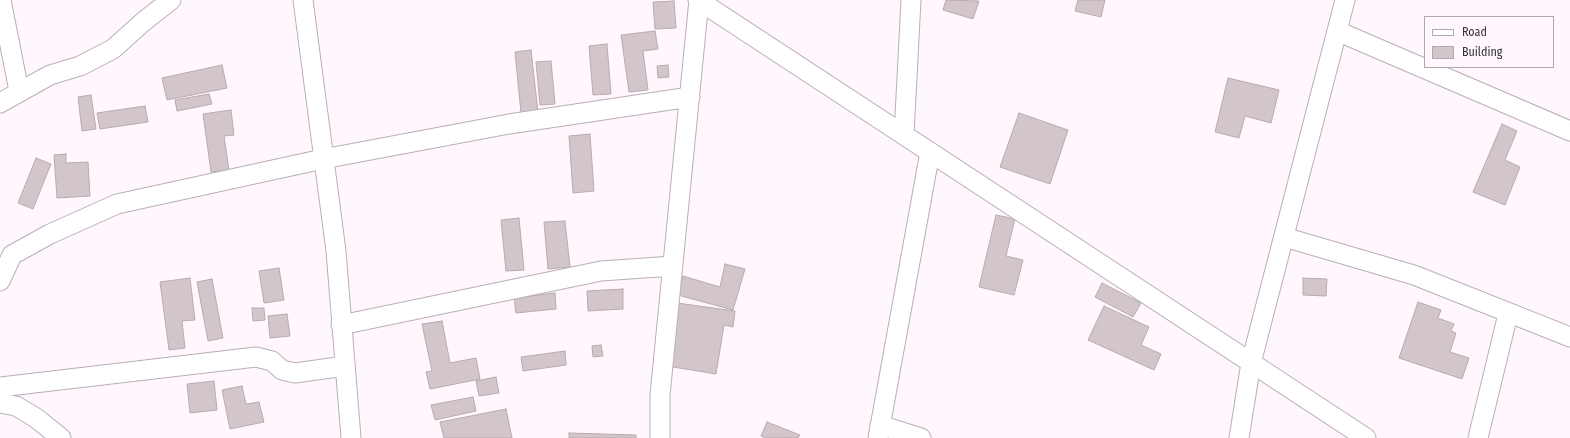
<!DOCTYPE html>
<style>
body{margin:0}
#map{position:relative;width:1570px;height:438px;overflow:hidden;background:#fff7fd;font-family:"Fira Sans Condensed",sans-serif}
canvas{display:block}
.legend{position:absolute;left:1424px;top:16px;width:130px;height:52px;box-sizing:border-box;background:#fff7fd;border:1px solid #aea8ad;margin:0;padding:5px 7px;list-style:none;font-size:12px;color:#353235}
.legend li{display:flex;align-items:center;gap:8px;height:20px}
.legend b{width:20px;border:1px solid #aea8ad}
</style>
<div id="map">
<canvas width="1570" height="438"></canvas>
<ul class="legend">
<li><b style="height:5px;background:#fff"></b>Road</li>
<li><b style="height:11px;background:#d3c6ca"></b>Building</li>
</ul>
</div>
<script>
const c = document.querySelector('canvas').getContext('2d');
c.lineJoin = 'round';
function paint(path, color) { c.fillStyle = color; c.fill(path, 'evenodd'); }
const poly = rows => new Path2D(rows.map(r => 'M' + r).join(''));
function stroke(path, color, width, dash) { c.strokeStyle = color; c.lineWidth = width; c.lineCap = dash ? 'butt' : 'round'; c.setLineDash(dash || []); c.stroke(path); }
const building = poly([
 [946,0,979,1,973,19,943,10,946,0],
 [1078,0,1105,0,1101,17,1075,11,1078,0],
 [674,1,676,28,655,29,653,2,674,1],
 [655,31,658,49,643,51,648,90,629,92,621,35,655,31],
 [607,44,611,94,593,95,589,46,607,44],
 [531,50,538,112,521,113,515,52,531,50],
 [551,61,555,104,540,105,536,62,551,61],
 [222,65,227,88,167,100,162,78,222,65],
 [668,65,669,77,658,78,657,66,668,65],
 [1228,78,1279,90,1271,123,1245,116,1239,138,1215,132,1228,78],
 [209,94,212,104,177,111,175,100,209,94],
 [91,95,96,129,82,131,78,97,91,95],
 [145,106,148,122,100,129,97,113,145,106],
 [231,110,234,135,224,136,229,170,211,172,203,114,231,110],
 [1019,113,1068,130,1050,184,1000,167,1019,113],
 [1502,124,1517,131,1505,160,1520,167,1505,205,1473,192,1502,124],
 [590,134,594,191,573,193,569,136,590,134],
 [66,154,66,163,88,162,90,196,57,198,54,155,66,154],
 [36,158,51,164,33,209,18,203,36,158],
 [996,215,1015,219,1006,256,1023,260,1014,295,979,287,996,215],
 [519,218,524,270,506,271,501,220,519,218],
 [565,221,570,267,548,269,544,222,565,221],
 [725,264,745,269,733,310,678,295,683,276,720,287,725,264],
 [279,268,284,300,264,303,259,271,279,268],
 [190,278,195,320,182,321,185,348,169,350,160,282,190,278],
 [1303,278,1327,279,1326,296,1303,295,1303,278],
 [212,279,223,338,208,341,197,282,212,279],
 [1102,283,1141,303,1133,317,1095,297,1102,283],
 [623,289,623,309,588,311,587,291,623,289],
 [555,293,556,309,516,313,514,298,555,293],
 [1418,302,1441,310,1438,318,1454,324,1451,331,1456,333,1450,352,1469,358,1462,379,1399,358,1418,302],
 [677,303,735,311,733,327,724,325,716,374,667,366,677,303],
 [1104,306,1149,327,1141,345,1161,354,1154,370,1088,340,1104,306],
 [252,308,264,308,265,320,253,321,252,308],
 [287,314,290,336,270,338,268,316,287,314],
 [442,321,450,363,476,358,480,379,430,389,426,372,432,371,422,324,442,321],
 [601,345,603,356,593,357,592,346,601,345],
 [565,351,566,365,523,371,521,357,565,351],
 [496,377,499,393,479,396,476,381,496,377],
 [214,381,217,410,190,413,187,384,214,381],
 [242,386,246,404,259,402,264,422,230,429,222,390,242,386],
 [473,397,476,411,435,420,431,405,473,397],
 [506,409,512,438,444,438,440,422,506,409],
 [767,422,800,435,798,438,766,438,761,436,767,422],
 [569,433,636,435,636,438,569,438,569,433]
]);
const street = poly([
 [1,0,19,91],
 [303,0,336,251,351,438],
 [698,0,1366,438],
 [1337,31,1345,0],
 [0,103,50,75,80,66,113,49,143,22,171,0],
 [904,135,911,0],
 [1284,237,1414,275,1570,337],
 [0,281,12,255,50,234,117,204,323,159,509,124,690,97],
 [341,325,601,271,673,266],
 [0,387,256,357,272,361,282,370,295,373,345,366],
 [0,403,16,406,36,418,61,438],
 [880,425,921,438],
 [660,438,660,395,699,0],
 [878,438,930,152],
 [1239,438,1251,363,1337,31,1570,131],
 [1478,438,1508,314]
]);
paint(building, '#d3c6ca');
stroke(building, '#b7abaf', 1);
stroke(street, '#b9afb7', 21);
stroke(street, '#fff', 19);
</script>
